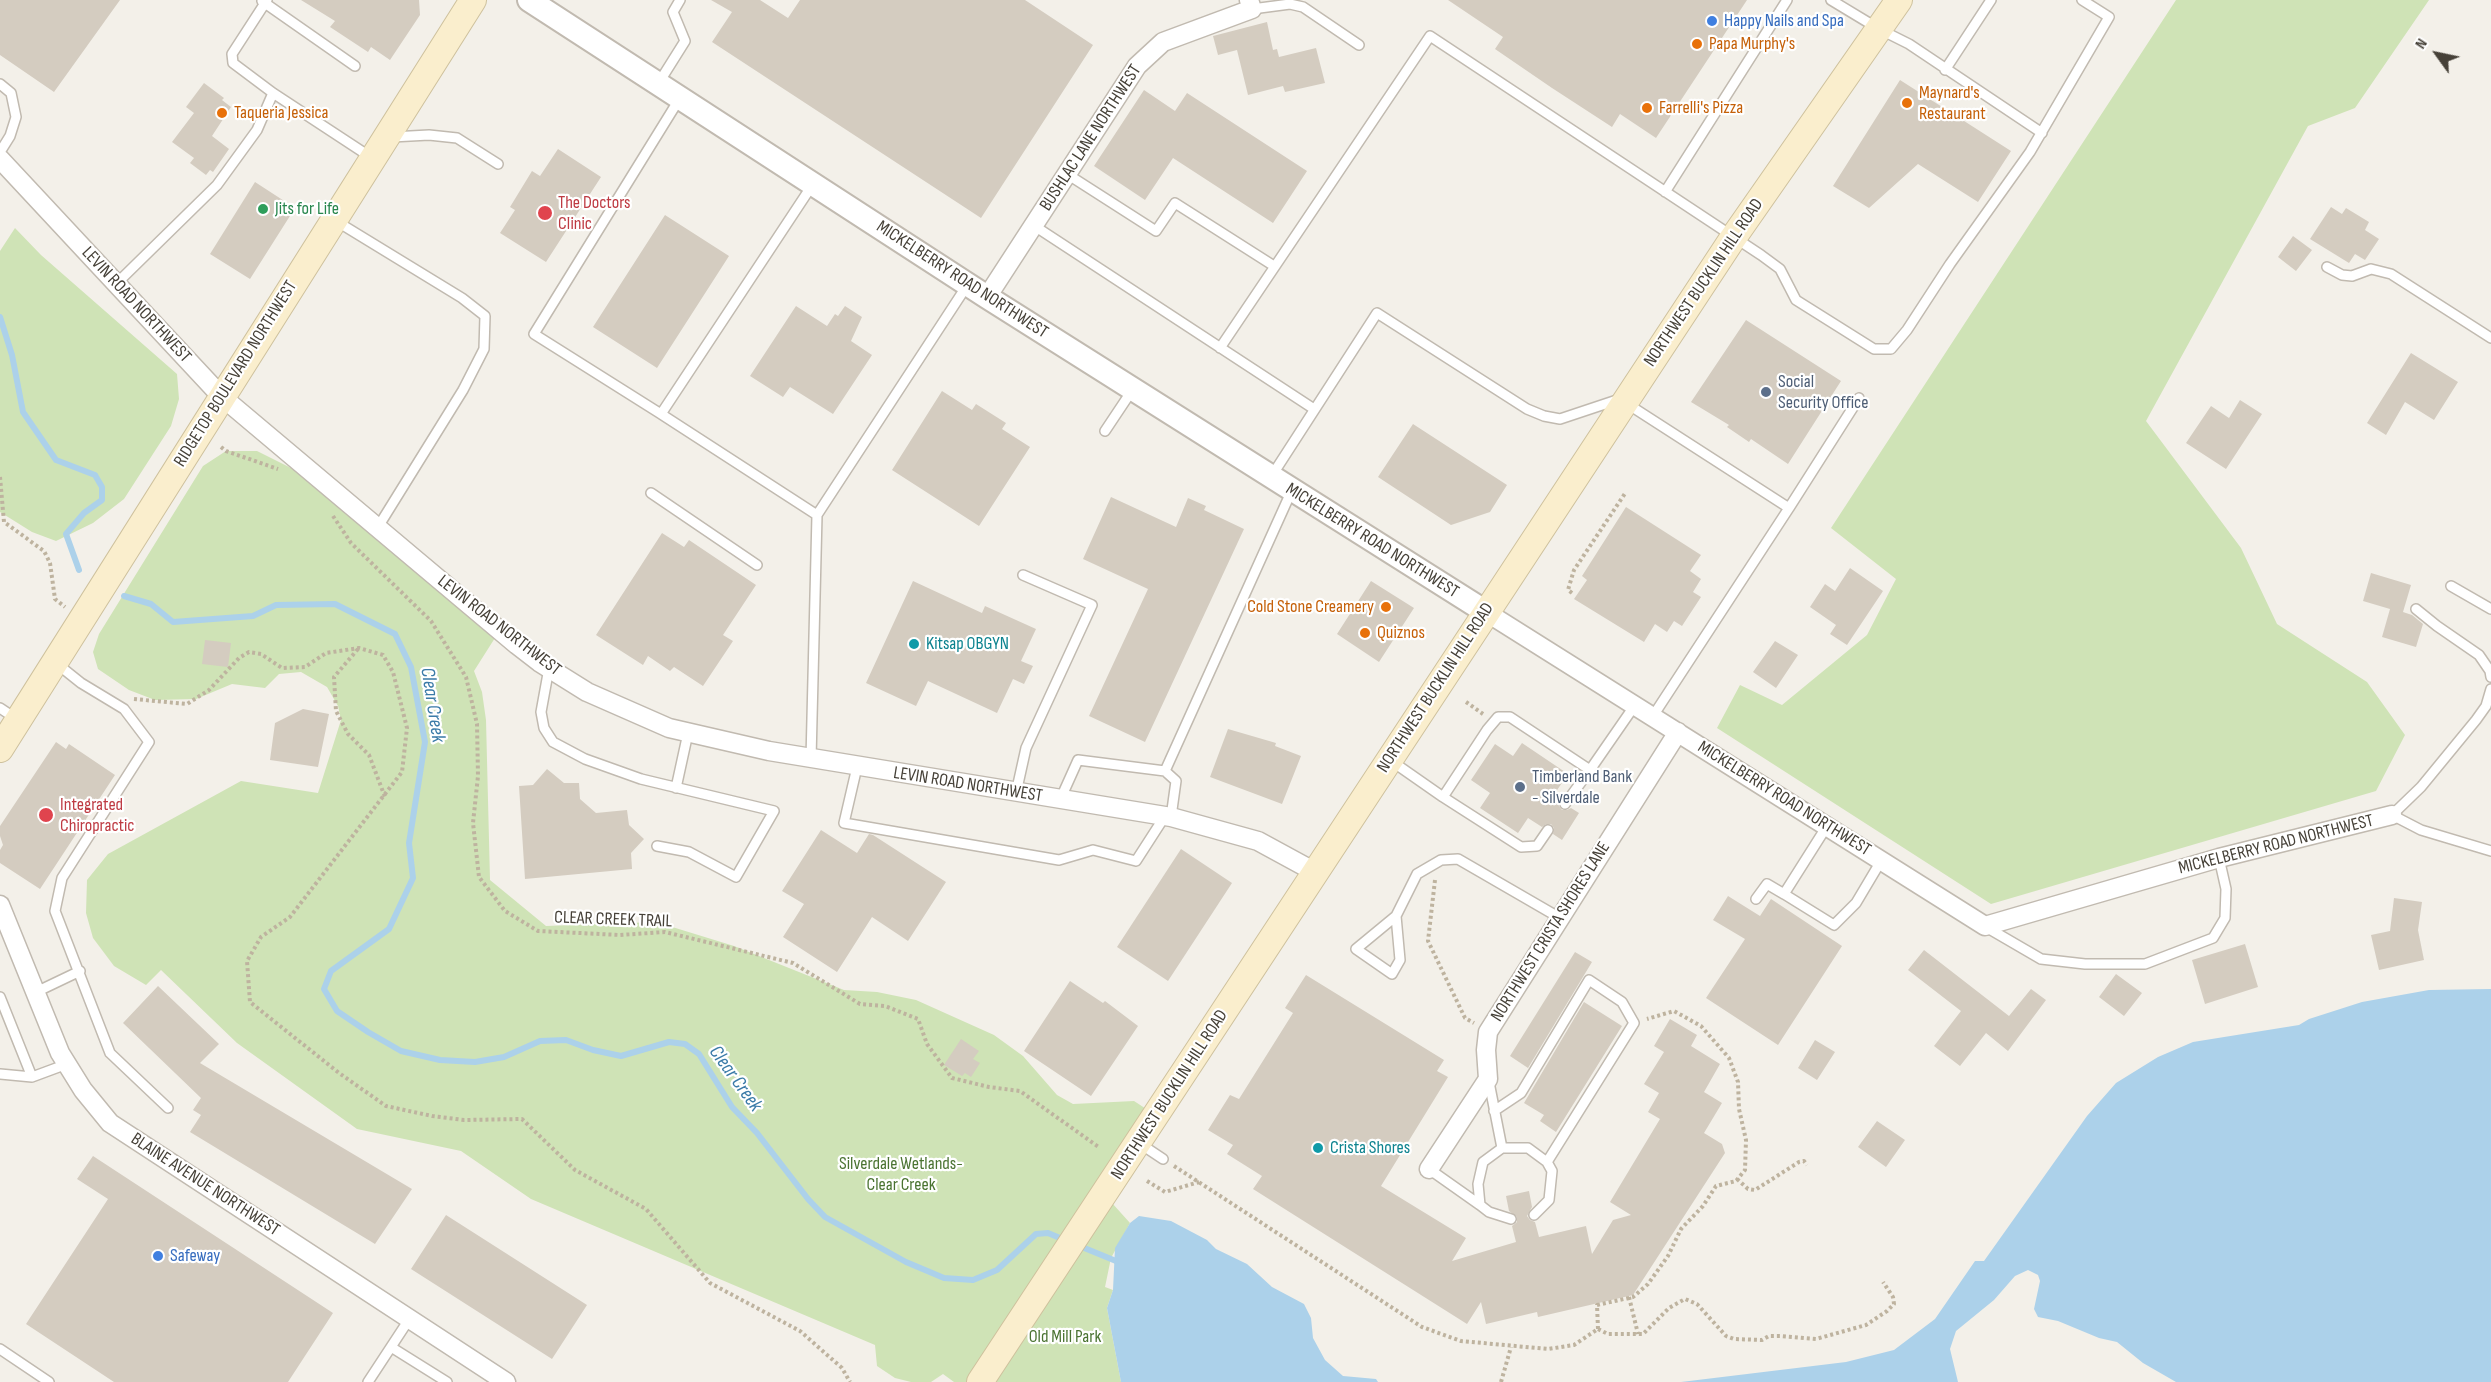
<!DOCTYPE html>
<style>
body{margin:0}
#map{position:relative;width:2491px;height:1382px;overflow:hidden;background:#f3f0e9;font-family:"Sofia Sans Condensed",sans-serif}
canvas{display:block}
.north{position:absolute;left:2407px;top:24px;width:60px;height:60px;-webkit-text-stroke:4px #fff;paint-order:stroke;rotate:303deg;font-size:16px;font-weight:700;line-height:24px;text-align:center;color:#464138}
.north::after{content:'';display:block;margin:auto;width:21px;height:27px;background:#464138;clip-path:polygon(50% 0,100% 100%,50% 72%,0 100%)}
</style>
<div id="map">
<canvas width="2491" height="1382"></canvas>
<div class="north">N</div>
</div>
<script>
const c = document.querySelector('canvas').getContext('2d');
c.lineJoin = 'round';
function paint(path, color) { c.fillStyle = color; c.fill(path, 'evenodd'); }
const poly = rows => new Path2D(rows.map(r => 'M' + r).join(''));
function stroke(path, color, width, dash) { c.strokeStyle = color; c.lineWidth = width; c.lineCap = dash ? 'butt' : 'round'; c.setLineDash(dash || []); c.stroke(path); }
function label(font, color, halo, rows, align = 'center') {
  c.font = font + ' "Sofia Sans Condensed",sans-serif'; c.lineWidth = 4.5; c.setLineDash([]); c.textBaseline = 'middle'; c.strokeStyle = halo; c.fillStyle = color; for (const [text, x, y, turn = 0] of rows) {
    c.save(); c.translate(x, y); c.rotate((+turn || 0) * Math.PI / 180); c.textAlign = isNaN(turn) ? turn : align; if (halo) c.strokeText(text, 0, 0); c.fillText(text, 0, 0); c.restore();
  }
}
const green = poly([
 [2176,0,2429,0,2355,108,2308,126,2146,421,2241,548,2277,624,2367,682,2405,735,2376,791,1991,904,1717,728,1740,685,1782,705,1867,635,1896,579,1831,528],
 [15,228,41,255,177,374,179,399,171,426,124,499,93,523,56,541,32,532,0,512,0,251],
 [226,451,257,451,331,488,500,630,474,671,482,692,486,720,490,880,546,926,656,922,734,946,844,990,877,992,916,1000,994,1035,1023,1056,1057,1095,1073,1104,1134,1101,1157,1116,1112,1203,1130,1223,1111,1258,1105,1287,1113,1290,1107,1308,1121,1382,954,1382,943,1374,931,1382,911,1382,895,1378,877,1366,875,1345,531,1199,461,1151,357,1129,237,1043,161,970,146,985,114,966,93,938,86,913,87,880,108,854,241,781,318,793,341,720,338,706,327,687,301,672,279,674,265,688,232,684,196,699,155,700,129,690,98,669,93,652,99,634,203,466]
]);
const water = poly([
 [2491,989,2491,1382,2176,1382,2143,1363,2117,1342,2099,1338,2058,1321,2038,1317,2034,1309,2040,1281,2038,1275,2028,1270,2015,1276,1994,1300,1956,1331,1950,1349,1958,1382,1681,1382,1846,1362,1894,1350,1935,1319,1975,1261,1984,1261,2087,1116,2116,1083,2158,1057,2193,1042,2299,1025,2309,1019,2362,1002,2429,990],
 [1139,1216,1171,1221,1207,1240,1216,1249,1247,1264,1272,1287,1304,1304,1311,1318,1313,1338,1325,1360,1343,1376,1376,1379,1378,1382,1121,1382,1107,1308,1113,1290,1115,1248,1130,1223]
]);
const stream = poly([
 [0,317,12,355,23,412,56,460,95,475,102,487,102,500,84,513,66,534,79,570],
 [124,596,151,604,173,622,253,616,276,605,335,604,395,634,411,667,425,742,409,843,413,878,389,929,331,971,324,989,337,1011,368,1032,401,1051,440,1060,475,1062,504,1057,540,1041,566,1040,593,1050,621,1056,669,1042,685,1044,699,1054,732,1107,757,1133,808,1199,825,1217,906,1262,944,1278,973,1280,997,1270,1036,1234,1048,1233,1067,1241],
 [1077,1245,1116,1261]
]);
const building = poly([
 [0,0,120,0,54,92,0,55],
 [301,0,419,0,420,15,390,60,371,47,368,52,330,27,335,21],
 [711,0,760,0,788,18,800,0,1025,0,1093,45,981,218,712,42,732,12],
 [1448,0,1747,0,1656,138,1620,114,1612,127,1552,88,1495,49,1503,37],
 [1267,22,1273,50,1277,49,1279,57,1316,48,1325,83,1285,92,1283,86,1248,95,1237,50,1218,55,1213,36],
 [1900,80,2011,151,1978,202,1918,164,1869,208,1833,186],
 [204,83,224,98,222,100,231,107,212,136,229,149,213,172,210,170,206,175,190,163,194,158,172,142,194,113,186,107],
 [1144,90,1175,111,1187,93,1307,171,1273,223,1173,158,1145,200,1094,166],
 [558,149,601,177,546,262,500,233,515,210,510,207,532,171,540,176],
 [255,182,295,208,250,279,210,254],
 [2331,207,2342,214,2346,208,2369,222,2365,230,2379,239,2365,260,2355,254,2349,263,2310,239],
 [665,215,729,256,657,368,593,327],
 [2293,236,2312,250,2296,271,2278,257],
 [796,306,827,326,835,314,838,316,845,306,862,317,851,341,872,355,833,414,790,387,783,397,750,376],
 [1746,320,1841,381,1788,464,1751,439,1749,442,1727,427,1729,425,1691,402],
 [2411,353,2458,382,2434,420,2405,402,2386,435,2367,423],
 [942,391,972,410,976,404,1006,423,1002,429,1030,447,979,526,892,470],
 [2240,400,2262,414,2226,469,2186,443,2211,406,2229,418],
 [1413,424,1507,485,1490,512,1451,525,1378,477],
 [1111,497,1176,527,1188,498,1206,506,1204,510,1244,529,1145,742,1089,716,1148,589,1083,559],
 [1626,507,1701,555,1690,571,1701,579,1693,592,1701,597,1682,626,1674,621,1667,632,1655,624,1644,642,1574,599,1587,580,1582,576],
 [662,533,684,547,689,540,756,585,723,635,733,641,703,686,674,667,670,671,648,656,643,665,596,635],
 [1850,568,1883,591,1847,645,1830,634,1836,625,1810,607,1825,584,1835,591],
 [2371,573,2411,585,2403,612,2412,615,2423,624,2416,647,2382,637,2390,609,2363,601],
 [913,581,982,613,985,606,1036,629,1021,661,1033,666,1024,684,1013,679,997,713,928,681,916,706,866,683],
 [1371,581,1414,608,1379,662,1337,634],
 [205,640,231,643,228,667,202,664],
 [1775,641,1798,655,1776,688,1753,672],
 [303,709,329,714,318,767,270,760,275,723],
 [1228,729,1276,743,1275,746,1301,756,1282,804,1210,777],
 [56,742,66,749,69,744,115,775,40,889,0,863,0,850,3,845,0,836,0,826],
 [1522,743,1568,774,1553,796,1559,800,1559,806,1562,810,1567,810,1571,808,1579,813,1562,840,1553,834,1554,828,1551,824,1546,824,1542,827,1528,818,1518,833,1480,808,1490,793,1471,780,1495,744,1513,756],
 [547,769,564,783,579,783,580,799,596,813,627,810,629,825,644,839,631,853,632,869,525,879,519,786,533,785],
 [821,830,857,853,869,834,873,835,946,882,908,941,872,917,837,972,783,937,804,904,782,891],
 [1181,849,1232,883,1168,981,1117,947],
 [1728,896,1760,916,1771,899,1842,946,1778,1045,1706,998,1745,939,1713,920],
 [2394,898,2422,902,2418,930,2424,960,2379,970,2371,935,2390,931],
 [2245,944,2258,987,2205,1004,2192,960],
 [1924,950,2009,1016,2031,989,2046,1000,2008,1051,1986,1033,1960,1066,1934,1046,1961,1011,1908,970],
 [1575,952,1592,962,1528,1068,1510,1056],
 [2116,974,2142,993,2124,1016,2099,997],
 [1306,975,1444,1060,1437,1071,1448,1077,1381,1186,1466,1238,1452,1261,1516,1242,1512,1226,1517,1222,1517,1217,1509,1211,1506,1196,1529,1191,1532,1207,1527,1216,1530,1220,1535,1222,1539,1237,1586,1226,1592,1254,1613,1220,1631,1215,1610,1202,1660,1119,1648,1112,1659,1093,1644,1084,1664,1052,1654,1046,1670,1019,1697,1035,1691,1046,1720,1064,1704,1092,1722,1103,1704,1133,1722,1144,1725,1153,1633,1295,1538,1317,1537,1312,1486,1324,1481,1302,1467,1324,1253,1189,1262,1176,1227,1154,1233,1145,1208,1130,1230,1095,1239,1099,1293,1013,1285,1008],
 [1070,981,1103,1003,1105,1001,1138,1026,1091,1096,1024,1051],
 [158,986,219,1044,200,1063,412,1189,375,1244,190,1132,201,1115,193,1110,201,1098,123,1023],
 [1584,1002,1622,1026,1556,1132,1540,1121,1544,1115,1524,1103],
 [961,1039,979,1051,973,1059,980,1063,971,1077,965,1073,962,1076,944,1065],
 [1815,1040,1835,1052,1817,1080,1798,1068],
 [1877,1121,1905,1140,1886,1167,1858,1147],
 [93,1156,333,1313,288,1382,114,1382,26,1324,108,1199,77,1179],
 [446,1215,587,1305,552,1359,411,1269]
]);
const path = poly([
 [221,447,226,451,278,469],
 [0,477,4,522,44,551,50,563,55,599,65,607],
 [333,516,351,543,431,621,466,677,477,724,478,776,473,823,479,877,505,911,538,931,620,935,665,932,793,963,860,1004,885,1006,918,1019,927,1044,952,1078,989,1087,1020,1091,1100,1148],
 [1572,593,1568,590,1574,570,1626,492],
 [358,649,334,677,336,711,348,734,369,755,385,797],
 [134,699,187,704,209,690,239,658,249,652,261,654,282,668,305,667,326,653,359,648,383,655,393,672,407,728,402,772,290,917,261,937,247,961,250,1002,339,1073,386,1106,432,1116,464,1120,522,1119,575,1170,646,1209,710,1283,800,1331,842,1368,850,1382],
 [1466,702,1483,714],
 [1435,880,1428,941,1465,1018,1474,1023],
 [1174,1166,1422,1327,1461,1341,1548,1349,1574,1345,1598,1329],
 [1737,1179,1748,1189,1755,1190,1799,1162,1804,1161,1807,1165],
 [1147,1181,1165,1192,1199,1182],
 [1629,1297,1638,1334],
 [1598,1329,1597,1305,1633,1297,1648,1284,1668,1256,1681,1229,1703,1206,1716,1186,1736,1181,1745,1170,1746,1140,1739,1109,1738,1082,1729,1058,1701,1026,1674,1011,1647,1019],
 [1598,1329,1608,1334,1643,1334,1669,1308,1685,1299,1697,1304,1726,1336,1734,1339,1762,1340,1769,1336,1780,1336,1816,1339,1866,1325,1887,1311,1894,1304,1893,1297,1883,1282],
 [1501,1382,1511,1347]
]);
const service = poly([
 [267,0,232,54,233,63,273,93,372,158],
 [1831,0,1879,29,1909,44,2042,133],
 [262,1,355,66],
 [1252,9,1290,4,1303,7,1359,45],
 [1945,70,1991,0],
 [0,84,11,93,16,117,10,136,0,152],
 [658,84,685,41,673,12,680,0],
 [392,137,429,135,457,138,498,164],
 [1067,174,1156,231,1175,203,1274,266],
 [813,184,661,414,817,515],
 [1665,192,1787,0],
 [336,221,462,298,485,316,484,349,463,390,378,527],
 [1033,225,1314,409],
 [2327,267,2342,275,2352,276,2371,269,2391,274,2491,338],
 [116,284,217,185,257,130,273,93],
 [1220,348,1430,36,1761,255,1780,269,1796,300,1874,349,1891,349,1907,330,1950,264,2030,152,2109,17,2082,0],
 [1626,403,1789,508,1653,716],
 [661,414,534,334,680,98],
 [1105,431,1133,389],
 [1271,477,1377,313,1527,409,1544,416,1560,419,1620,399],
 [651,493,757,565],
 [1789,508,1859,398],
 [2451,586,2491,609],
 [2416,609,2437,626,2479,655,2490,671,2491,677],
 [56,663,81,683,124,709,149,742,62,878,55,911,110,1053,168,1108],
 [549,668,541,712,544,728,553,742,585,759,641,779,774,811,736,877,689,852,657,846],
 [2491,689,2486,706,2476,720,2421,787,2392,815,2421,830,2491,851],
 [0,708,18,720],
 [811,759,817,515,968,284],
 [1390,760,1443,797,1521,847,1537,846,1548,830],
 [857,767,844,823,1059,860,1093,850,1136,861,1165,816],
 [676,788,688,733],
 [1016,793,1026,748,1092,605,1023,575],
 [1443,797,1487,730,1498,717,1510,717,1590,770,1635,705],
 [1060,800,1078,760,1165,771],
 [1565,804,1590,770],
 [1171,817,1176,781,1165,771,1292,490],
 [1827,826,1784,894,1834,925,1856,903,1881,861],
 [1756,899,1767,884,1784,894],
 [1396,916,1356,949,1392,974,1400,960,1396,916,1417,874,1441,860,1458,859,1560,918],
 [1986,927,2041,959,2085,964,2145,964,2213,938,2225,918,2226,889,2219,858],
 [34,993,80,971],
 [0,997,32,1077],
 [0,1074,32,1077,67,1064],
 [1489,1082,1502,1148],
 [1139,1143,1163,1159],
 [1429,1169,1480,1205,1478,1184,1483,1162,1502,1148,1528,1148,1547,1162,1634,1023,1622,1002,1589,980,1521,1093,1494,1111],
 [1480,1205,1489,1212,1511,1219],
 [1534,1215,1549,1200,1552,1171,1547,1162],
 [391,1347,447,1382],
 [0,1349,49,1382],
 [368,1382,410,1318]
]);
const minor = poly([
 [0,159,221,396,517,645,539,662,587,692,669,728,769,751,1171,817,1258,841,1315,872],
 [987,297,1137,66,1163,42,1252,9,1249,0],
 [1486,612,1985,926,2219,858,2392,815],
 [0,905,60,1053,83,1090,110,1123,506,1382],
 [1429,1169,1488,1079,1486,1050,1488,1032,1678,732]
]);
const tertiary = poly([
 [529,0,987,297,1486,612]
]);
const secondary = poly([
 [0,749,473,0],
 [980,1382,1733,238,1899,0]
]);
const markers = [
 [1712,21,6,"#3f7fe0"],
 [1697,44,6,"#e8710a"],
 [1907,103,6,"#e8710a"],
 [1647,108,6,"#e8710a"],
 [222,113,6,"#e8710a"],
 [263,209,6,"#2e9e5b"],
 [545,213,8,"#e0444e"],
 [1766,392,6,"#5c6f8a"],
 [1386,607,6,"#e8710a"],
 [1365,633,6,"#e8710a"],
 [914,644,6,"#0f9aa8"],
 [1520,787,6,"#5c6f8a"],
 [46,815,8,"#e0444e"],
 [1318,1148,6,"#0f9aa8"],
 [158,1256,6,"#3f7fe0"]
];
const shopNames = [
 ["Happy Nails and Spa",1724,21],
 ["Safeway",170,1256]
];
const foodNames = [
 ["Papa Murphy's",1709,44],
 ["Maynard's",1919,93],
 ["Restaurant",1919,114],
 ["Farrelli's Pizza",1659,108],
 ["Taqueria Jessica",234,113],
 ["Cold Stone Creamery",1374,607,"right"],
 ["Quiznos",1377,633]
];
const streetNames = [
 ["BUSHLAC LANE NORTHWEST",1091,138,-57],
 ["MICKELBERRY ROAD NORTHWEST",962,280,33],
 ["NORTHWEST BUCKLIN HILL ROAD",1704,283,-56],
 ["LEVIN ROAD NORTHWEST",136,305,47],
 ["RIDGETOP BOULEVARD NORTHWEST",236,374,-58],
 ["MICKELBERRY ROAD NORTHWEST",1372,541,32],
 ["LEVIN ROAD NORTHWEST",499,626,38],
 ["NORTHWEST BUCKLIN HILL ROAD",1436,688,-57],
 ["LEVIN ROAD NORTHWEST",968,785,9],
 ["MICKELBERRY ROAD NORTHWEST",1784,799,32],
 ["MICKELBERRY ROAD NORTHWEST",2276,845,-14],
 ["CLEAR CREEK TRAIL",613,920,2],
 ["NORTHWEST CRISTA SHORES LANE",1551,932,-58],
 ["NORTHWEST BUCKLIN HILL ROAD",1170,1095,-57],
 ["BLAINE AVENUE NORTHWEST",205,1185,33]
];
const healthNames = [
 ["The Doctors",558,203],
 ["Clinic",558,224],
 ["Integrated",60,805],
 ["Chiropractic",60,826]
];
const leisureNames = [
 ["Jits for Life",275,209]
];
const serviceNames = [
 ["Social",1778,382],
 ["Security Office",1778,403],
 ["Timberland Bank",1532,777],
 ["- Silverdale",1532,798]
];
const cultureNames = [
 ["Kitsap OBGYN",926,644],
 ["Crista Shores",1330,1148]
];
const parkNames = [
 ["Silverdale Wetlands-",901,1164],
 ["Clear Creek",901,1185],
 ["Old Mill Park",1065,1337]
];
const waterNames = [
 ["Clear Creek",432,705,81],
 ["Clear Creek",735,1079,54]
];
paint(green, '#cfe3b6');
paint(water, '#acd1ea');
stroke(stream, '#acd1ea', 6);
paint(building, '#d4ccc0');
stroke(service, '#c1bab0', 12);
stroke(minor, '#c1bab0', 21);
stroke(tertiary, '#c1bab0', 26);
stroke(secondary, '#cec19d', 28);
stroke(path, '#beb39f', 4, [3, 3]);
stroke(service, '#fff', 9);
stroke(minor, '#fff', 18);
stroke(tertiary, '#fff', 22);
stroke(secondary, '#faeecd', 26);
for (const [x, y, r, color] of markers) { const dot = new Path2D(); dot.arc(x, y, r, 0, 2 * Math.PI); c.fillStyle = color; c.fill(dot); stroke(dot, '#fff', 2); }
label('18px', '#366cbe', '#fff', shopNames, 'left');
label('18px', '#c56008', '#fff', foodNames, 'left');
label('18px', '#464138', '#fff', streetNames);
label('18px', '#be3a42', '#fff', healthNames, 'left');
label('18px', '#27864d', '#fff', leisureNames, 'left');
label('18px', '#4e5e75', '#fff', serviceNames, 'left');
label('18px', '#0d838f', '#fff', cultureNames, 'left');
label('18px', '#4a7331', '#fff', parkNames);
label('italic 20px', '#3b7ba8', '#fff', waterNames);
</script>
